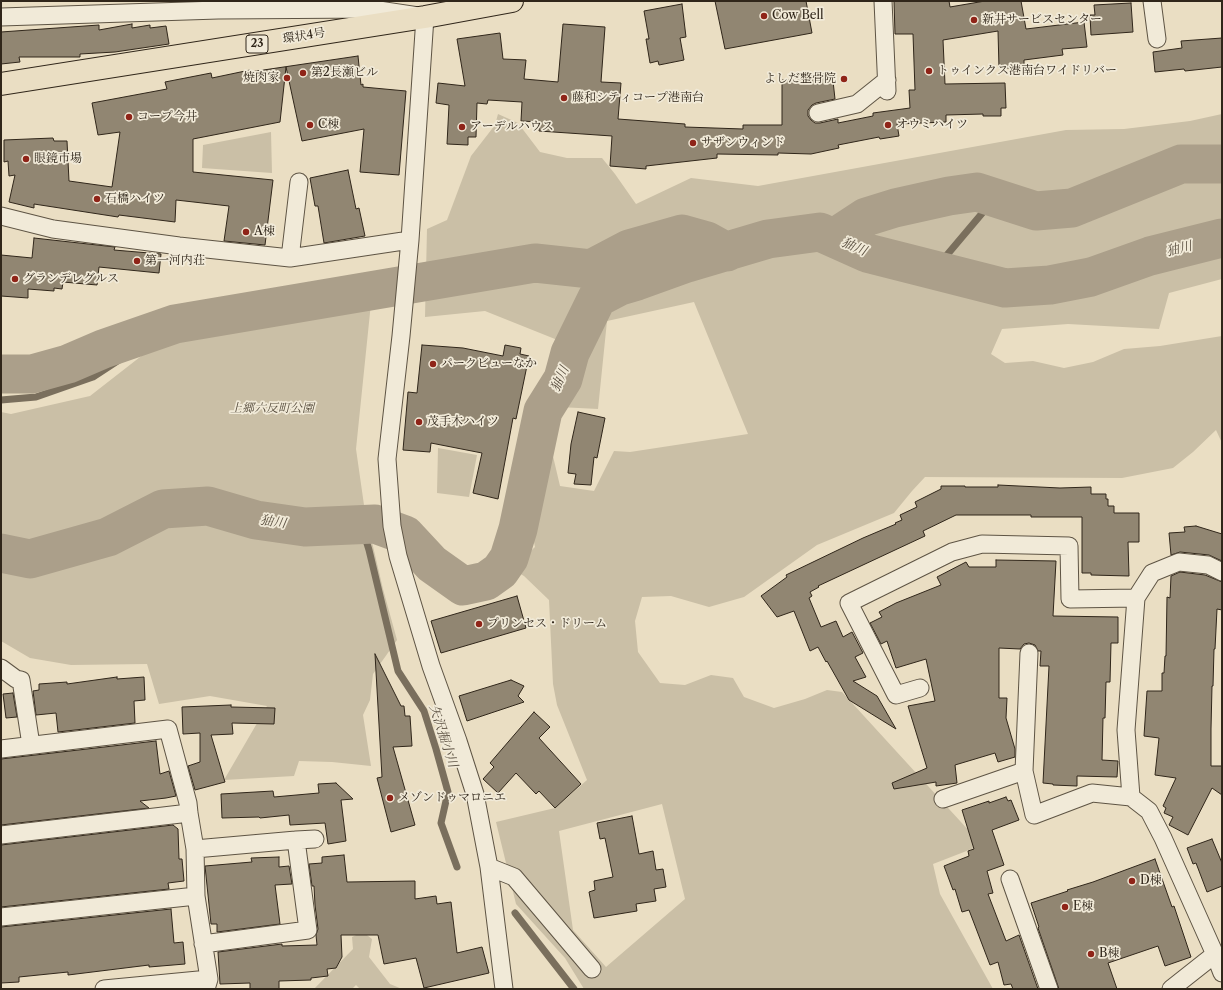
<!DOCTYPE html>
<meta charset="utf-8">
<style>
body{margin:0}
#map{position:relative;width:1223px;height:990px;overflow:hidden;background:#eadec3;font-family:"Libre Caslon Text",serif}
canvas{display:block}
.frame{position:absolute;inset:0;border:2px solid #30261a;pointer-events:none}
</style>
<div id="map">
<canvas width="1223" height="990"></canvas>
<div class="frame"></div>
</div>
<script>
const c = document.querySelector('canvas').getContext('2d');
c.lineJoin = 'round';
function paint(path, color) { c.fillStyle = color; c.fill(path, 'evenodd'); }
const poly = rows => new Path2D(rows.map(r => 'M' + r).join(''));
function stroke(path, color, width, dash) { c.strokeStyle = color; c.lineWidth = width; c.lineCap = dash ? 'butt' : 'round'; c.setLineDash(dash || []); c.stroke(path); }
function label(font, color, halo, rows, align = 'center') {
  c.font = font + ' "Libre Caslon Text","Noto Serif JP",serif'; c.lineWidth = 3.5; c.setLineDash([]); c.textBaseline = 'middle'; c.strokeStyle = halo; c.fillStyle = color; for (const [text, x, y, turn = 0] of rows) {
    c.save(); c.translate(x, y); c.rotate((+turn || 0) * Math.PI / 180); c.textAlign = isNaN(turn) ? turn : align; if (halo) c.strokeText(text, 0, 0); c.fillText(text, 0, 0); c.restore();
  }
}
const green = poly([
 [498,114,518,123,540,152,567,158,602,158,615,174,636,204,691,178,758,186,1066,130,1124,129,1190,121,1222,114,1222,279,1169,293,1159,329,1068,324,1002,329,991,354,1005,363,1033,361,1064,368,1093,362,1124,349,1160,346,1222,336,1222,443,1216,430,1193,452,1173,468,1122,478,925,477,912,491,894,513,817,545,744,597,709,607,671,596,642,597,635,621,638,652,660,683,685,685,711,675,733,678,744,697,774,708,805,699,827,690,842,692,982,845,933,864,940,894,993,989,584,989,565,958,516,904,496,822,555,808,587,780,557,705,553,684,549,600,524,576,512,569,535,547,531,527,532,492,529,455,539,410,548,392,560,341,485,311,425,317,427,229,447,220,471,156,495,125],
 [694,302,748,434,630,452,614,451,594,491,560,486,552,452,559,407,598,409,607,321],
 [662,804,685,899,606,967,573,930,559,831],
 [271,132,272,173,202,168,203,145],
 [371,303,356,449,365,512,383,589,397,640,373,674,370,700,363,715,371,766,332,762,299,761,294,776,224,780,267,706,210,696,159,704,147,664,71,665,30,658,1,641,1,565,16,571,76,556,135,510,95,533,33,549,1,543,1,412,11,414,90,396,149,350,268,320],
 [438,448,477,455,469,497,437,493],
 [363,932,372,939,369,957,390,984,402,989,360,989,356,985,352,989,314,989,353,949,352,937]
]);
const stream = poly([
 [938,272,941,262,995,198],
 [1,400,36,397,93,377,154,337,152,332],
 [361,524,369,550,398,671,424,711,436,749,448,792,441,823,457,867],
 [515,913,574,989]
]);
const river = poly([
 [834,238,866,217,895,208,949,196,977,192,1036,211,1072,208,1181,164,1222,164],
 [591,269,629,249,682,234,707,241,727,252],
 [1,374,32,374,68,364,103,349,175,324,535,263,591,269,620,286],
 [1,553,30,559,108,537,163,509,208,506,256,520,305,527,375,524,405,535,432,564,463,586,486,581,500,571,509,558,518,529,543,411,563,379,570,353,597,298,620,286,637,281,687,263,768,239,820,232,867,253,1005,288,1050,285,1091,277,1150,256,1222,238]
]);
const building = poly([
 [715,1,806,1,812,33,725,49,715,1],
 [894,1,949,1,950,7,985,1,1021,1,1026,29,1084,22,1087,47,1062,49,1063,55,1024,60,1024,68,999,68,998,31,943,40,945,84,1005,83,1006,108,1001,108,1001,116,983,116,983,114,946,115,946,122,897,124,899,136,880,139,879,137,838,145,839,148,811,154,778,153,778,155,717,154,717,158,646,166,646,169,610,166,612,136,539,131,540,122,521,121,522,102,488,100,487,104,477,103,476,137,468,137,468,145,447,144,449,105,436,103,438,83,465,86,457,39,500,33,503,59,526,60,524,79,558,82,563,24,605,27,601,82,621,83,618,119,685,124,685,127,743,129,743,125,782,125,782,80,805,80,805,77,832,72,835,99,816,103,812,105,808,110,808,116,811,120,815,123,820,123,838,119,838,123,873,116,873,113,910,108,909,90,915,90,913,34,895,34,894,1],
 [1131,3,1133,32,1091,35,1090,15,1095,15,1094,5,1131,3],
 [682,4,686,37,680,38,684,60,659,65,658,61,650,63,646,39,649,39,644,11,682,4],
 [132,24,132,28,150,25,150,28,166,26,169,44,115,52,80,54,80,57,19,57,20,62,1,64,1,32,99,25,99,30,132,24],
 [1222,38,1222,67,1185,71,1184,69,1155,72,1153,52,1182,48,1181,41,1222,38],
 [358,56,361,85,363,84,363,87,406,91,399,175,360,172,364,129,302,141,286,67,280,122,193,139,193,172,273,180,265,245,224,241,229,206,176,200,175,222,119,215,118,217,34,204,34,208,9,202,15,175,9,176,8,161,4,162,4,140,53,138,54,141,67,141,69,181,112,187,120,132,98,135,92,103,167,89,165,82,211,73,212,78,250,70,250,72,358,56],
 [348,170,356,209,359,208,365,236,324,243,318,206,315,206,310,178,348,170],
 [34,238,115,247,114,250,161,254,159,273,99,267,97,285,63,282,62,289,54,288,54,291,28,289,28,298,1,296,1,255,32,258,34,238],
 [422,345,463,348,503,356,505,345,521,348,520,354,529,356,516,419,513,418,498,499,473,493,482,453,431,443,430,452,403,450,408,392,417,393,422,345],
 [578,412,605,418,597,458,594,457,591,485,574,484,576,474,568,473,571,444,578,412],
 [998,485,1060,488,1091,487,1091,494,1106,494,1106,499,1108,499,1108,506,1114,506,1114,513,1139,513,1139,542,1128,542,1129,576,1091,575,1091,573,1082,573,1082,517,1031,517,1031,515,956,515,923,531,925,536,818,586,819,587,810,592,812,596,809,598,821,627,836,621,843,637,852,632,863,653,855,657,866,677,853,681,877,696,896,729,849,700,827,661,826,662,818,647,810,651,794,611,777,617,761,596,787,577,786,575,863,538,896,524,895,523,902,520,900,515,917,507,915,502,941,489,941,486,965,486,965,487,998,487,998,485],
 [1196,526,1222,534,1222,561,1209,555,1180,552,1171,555,1169,533,1185,532,1184,527,1196,526],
 [996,560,1056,561,1053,616,1118,617,1118,643,1111,643,1110,682,1106,682,1105,718,1103,718,1102,760,1118,761,1117,777,1077,776,1077,786,1053,785,1053,784,1043,783,1049,666,1040,666,1041,651,1038,651,1035,645,1029,643,1024,644,1020,649,999,648,999,698,1007,698,1006,718,1015,749,1015,757,998,762,995,753,955,765,957,783,936,786,936,782,894,789,892,783,927,768,908,706,935,701,926,659,896,668,887,641,881,644,870,623,882,617,879,612,896,603,941,585,937,577,966,562,969,567,996,567,996,560],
 [1180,572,1205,575,1222,582,1222,610,1217,609,1215,649,1214,649,1213,686,1212,686,1211,729,1211,766,1222,766,1222,795,1212,788,1188,835,1169,825,1173,817,1164,813,1166,808,1163,806,1176,778,1155,775,1159,738,1144,736,1147,691,1162,691,1162,673,1164,673,1165,656,1166,656,1167,597,1170,598,1171,576,1180,572],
 [517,596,526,628,441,653,431,621,517,596],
 [375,654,401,706,404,706,405,716,410,716,412,746,393,747,415,825,391,832,377,778,382,777,375,654],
 [117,677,117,679,144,677,145,700,134,701,135,723,58,732,56,713,36,715,33,691,39,690,39,684,67,682,67,684,117,677],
 [511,680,524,686,518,696,524,702,467,721,459,696,511,680],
 [13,693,17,717,6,718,3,694,13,693],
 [231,705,231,707,275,708,274,724,232,723,233,734,211,735,225,782,195,790,188,766,200,762,200,733,183,734,182,707,231,705],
 [534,712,550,727,539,738,581,784,555,808,539,791,536,794,516,773,498,793,483,779,494,767,490,763,534,712],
 [156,741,160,774,169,771,176,796,166,798,140,801,149,808,1,825,1,759,156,741],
 [336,783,353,799,341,800,346,841,328,844,325,823,290,825,289,815,260,818,259,817,222,818,221,794,273,791,274,797,319,793,318,784,336,783],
 [1006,797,1008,801,1011,800,1019,820,992,830,1004,865,987,871,993,893,988,894,1006,941,1019,935,1038,989,1013,989,1011,984,1004,985,998,962,990,965,969,910,962,912,955,889,953,890,944,866,969,856,968,851,974,849,962,810,989,801,989,803,1006,797],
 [632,816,639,854,653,851,656,870,663,869,666,887,654,889,656,901,636,904,637,911,594,918,589,892,595,890,594,881,613,877,605,838,600,839,597,823,632,816],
 [173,825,178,829,179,859,182,859,184,881,168,883,169,889,1,907,1,845,173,825],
 [1212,839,1222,863,1222,886,1207,892,1196,863,1193,864,1187,848,1212,839],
 [344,855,347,882,415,881,415,899,436,896,437,904,451,902,457,953,482,947,489,973,424,988,416,958,384,964,378,935,341,935,342,957,336,968,327,969,328,976,311,978,311,980,279,981,279,989,250,989,250,983,220,984,218,952,282,944,282,946,317,945,316,935,318,929,315,905,314,886,312,886,309,864,322,863,322,857,344,855],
 [279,857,279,867,289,866,292,884,275,885,280,924,217,932,217,924,211,924,205,866,252,862,251,858,279,857],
 [1155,859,1172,907,1174,906,1191,957,1165,966,1158,946,1108,963,1117,989,1059,989,1038,928,1039,927,1031,903,1068,891,1067,890,1093,882,1155,859],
 [171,909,174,943,183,942,185,964,149,967,149,965,68,975,68,972,19,977,19,982,1,983,1,927,171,909]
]);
const street = poly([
 [883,1,887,91],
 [1152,1,1157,39],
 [1,17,218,10,372,9,425,17,410,240,401,336,387,459,392,526,398,556,431,666,458,741,475,794,489,867,504,989],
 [818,113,857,104,887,80],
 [1,216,53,229,179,246,290,258,410,240],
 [290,258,299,182],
 [1222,572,1208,565,1179,562,1152,573,1136,598,1126,730,1131,797,1149,811,1163,838,1213,950,1222,973],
 [1029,653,1024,771,1034,815,1092,793,1131,797],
 [1,668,16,679,21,680,31,745],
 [920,688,896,695,849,603,952,552,982,544,1069,546,1070,599,1136,598],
 [1,749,168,729,188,803,189,813,195,849,196,896,209,979,206,989],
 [943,799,1024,771],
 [1,835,189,813],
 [195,849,296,840],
 [489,867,514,877,592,969],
 [1010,879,1049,989],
 [1,917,196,896],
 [203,944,308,930,296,840,315,839],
 [104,989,209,979],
 [1171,989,1214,955]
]);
const primary = poly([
 [1,84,425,17,512,1]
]);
const markers = [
 [764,16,4,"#8f2418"],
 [974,20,4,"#8f2418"],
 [929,71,4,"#8f2418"],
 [303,73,4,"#8f2418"],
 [287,78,4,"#8f2418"],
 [844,79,4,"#8f2418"],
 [564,98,4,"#8f2418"],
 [129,117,4,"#8f2418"],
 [310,125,4,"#8f2418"],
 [888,125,4,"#8f2418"],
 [462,127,4,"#8f2418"],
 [693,143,4,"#8f2418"],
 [26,159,4,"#8f2418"],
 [97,199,4,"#8f2418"],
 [246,232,4,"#8f2418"],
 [137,261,4,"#8f2418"],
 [15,279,4,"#8f2418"],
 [433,364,4,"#8f2418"],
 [419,422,4,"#8f2418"],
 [479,624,4,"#8f2418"],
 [390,798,4,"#8f2418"],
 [1132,881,4,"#8f2418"],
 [1065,907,4,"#8f2418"],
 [1091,954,4,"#8f2418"]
];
const shields = [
 [257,44,22]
];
const shieldNames = [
 ["23",257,44]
];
const poiNames = [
 ["Cow Bell",772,16],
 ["新井サービスセンター",982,20],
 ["トゥインクス港南台ワイドリバー",937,71],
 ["第2長瀬ビル",311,73],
 ["焼肉家",279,78,"right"],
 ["よしだ整骨院",836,79,"right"],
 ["藤和シティコープ港南台",572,98],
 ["コープ今井",137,117],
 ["C棟",318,125],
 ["オウミハイツ",896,125],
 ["アーデルハウス",470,127],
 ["サザンウィンド",701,143],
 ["眼鏡市場",34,159],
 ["石橋ハイツ",105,199],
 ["A棟",254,232],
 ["第一河内荘",145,261],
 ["グランデレグルス",23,279],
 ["パークビューなか",441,364],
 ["茂手木ハイツ",427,422],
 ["プリンセス・ドリーム",487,624],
 ["メゾンドゥマロニエ",398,798],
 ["D棟",1140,881],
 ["E棟",1073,907],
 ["B棟",1099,954]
];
const streetNames = [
 ["環状4号",304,36,-9]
];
const parkNames = [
 ["上郷六反町公園",272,409]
];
const waterNames = [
 ["㹨川",854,247,23],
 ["㹨川",1179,249,-14],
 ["㹨川",560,379,-66],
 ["㹨川",273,522,9],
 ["矢沢掘小川",443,736,72]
];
paint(green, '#cabfa6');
stroke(stream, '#7a6f5d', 7);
stroke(river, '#ab9f8a', 39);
paint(building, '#918672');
stroke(building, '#30261a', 1);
stroke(street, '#5e5444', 19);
stroke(primary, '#30261a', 24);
stroke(street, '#f1ead8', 17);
stroke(primary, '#eadec3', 22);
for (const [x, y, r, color] of markers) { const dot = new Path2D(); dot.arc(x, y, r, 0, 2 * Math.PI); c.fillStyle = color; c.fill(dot); stroke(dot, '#f1ead8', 1.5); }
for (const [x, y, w] of shields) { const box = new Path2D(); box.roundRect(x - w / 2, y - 9, w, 18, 3); c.fillStyle = '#f1ead8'; c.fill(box); stroke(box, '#30261a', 1); }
label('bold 11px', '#30261a', null, shieldNames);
label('12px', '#30261a', '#f1ead8', poiNames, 'left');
label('12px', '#30261a', '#f1ead8', streetNames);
label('italic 12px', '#564c3d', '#f1ead8', parkNames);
label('italic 13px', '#5b5041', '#f1ead8', waterNames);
</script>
